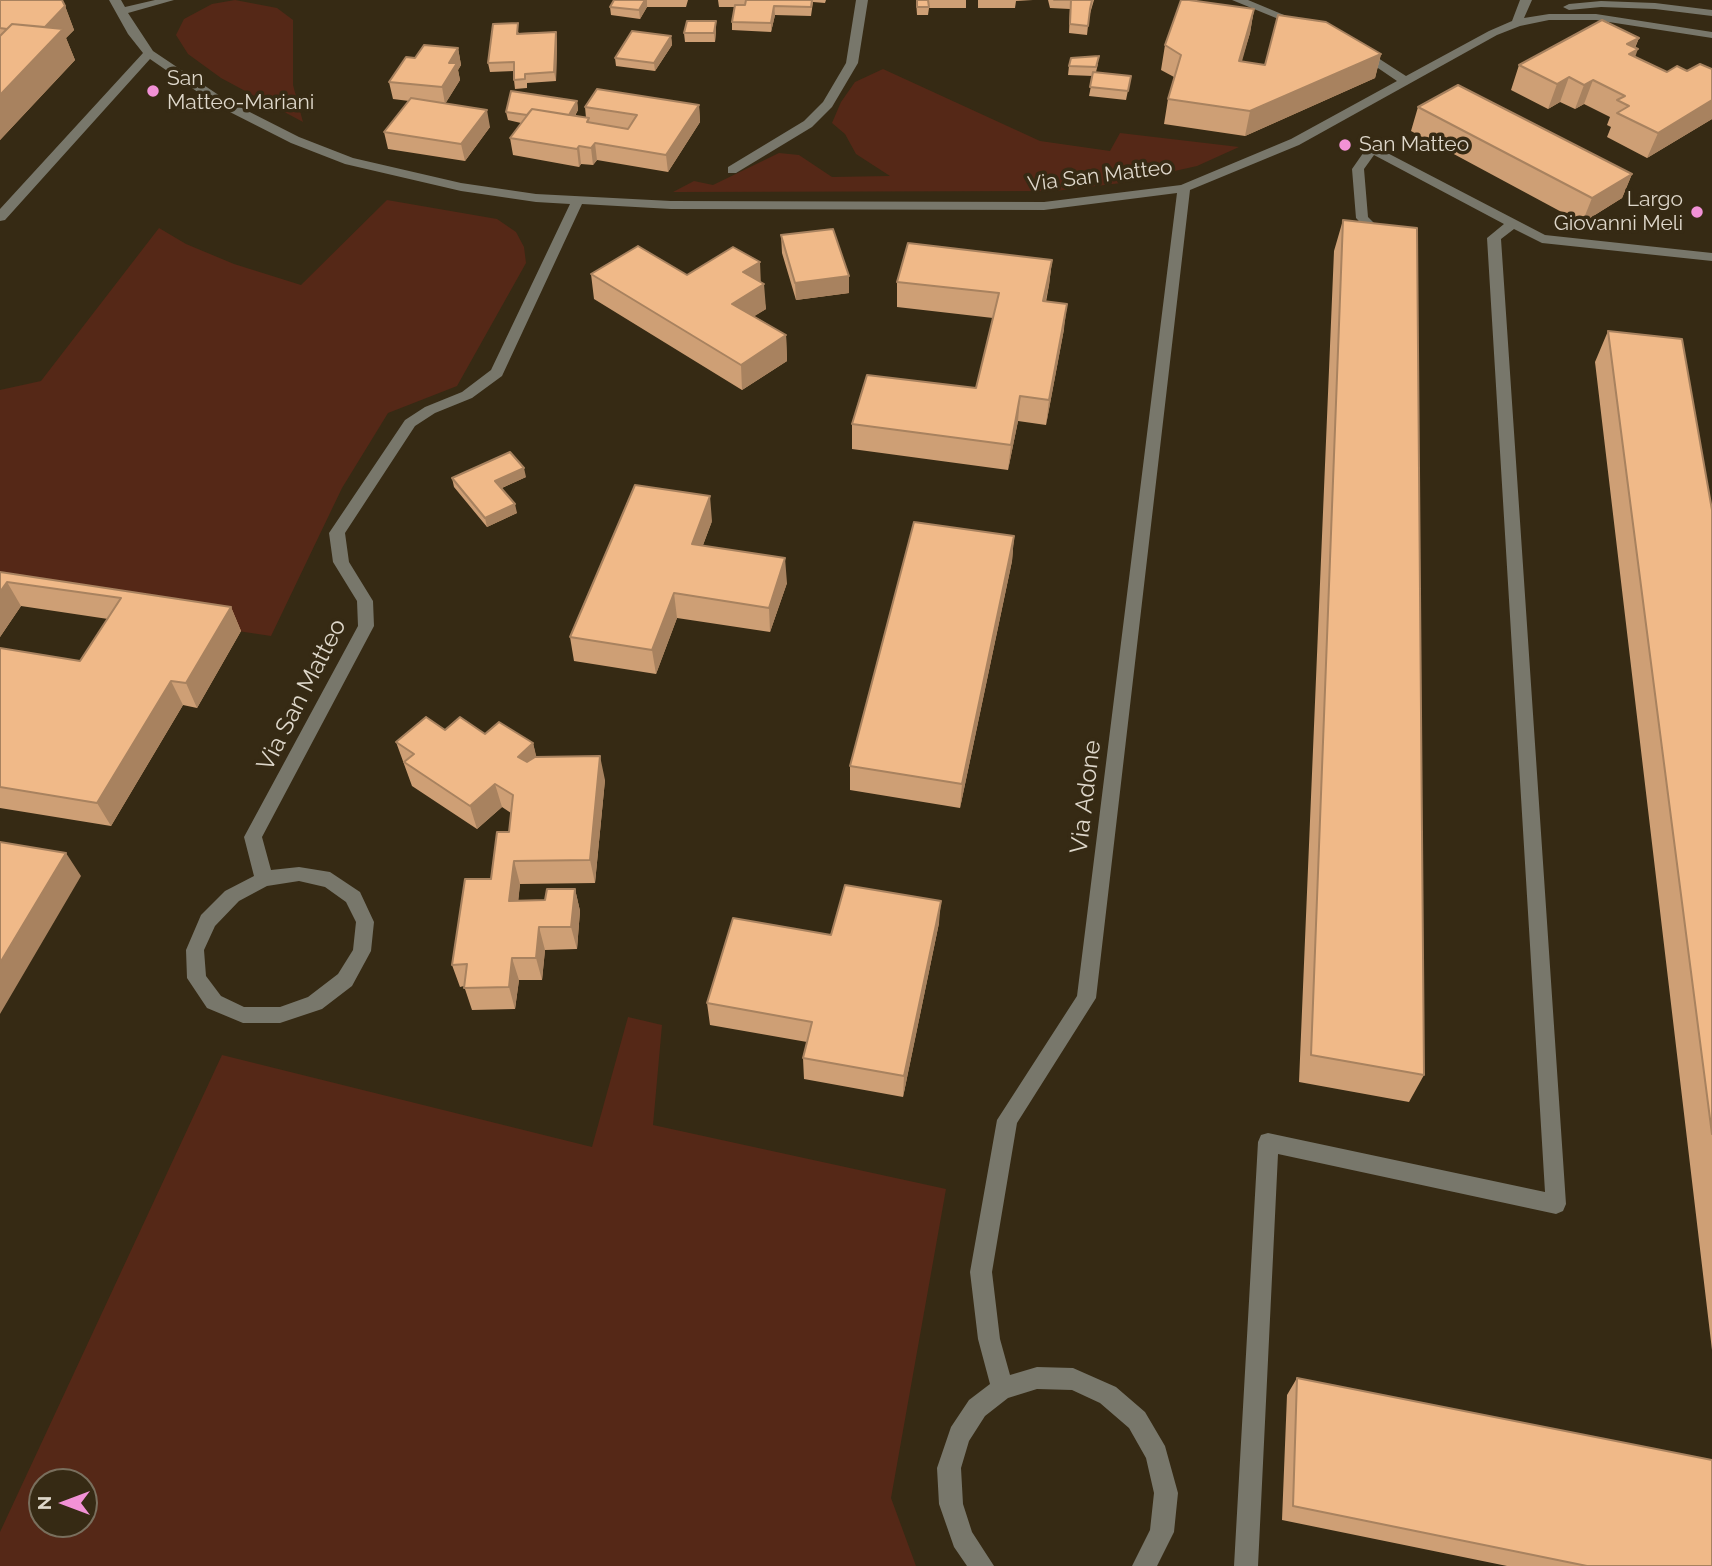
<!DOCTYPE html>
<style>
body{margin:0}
#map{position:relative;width:1712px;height:1566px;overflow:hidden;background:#362a14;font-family:Raleway,sans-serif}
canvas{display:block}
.north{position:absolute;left:28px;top:1468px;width:70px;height:70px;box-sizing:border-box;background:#362a14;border:2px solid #796f5d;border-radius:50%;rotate:270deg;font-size:19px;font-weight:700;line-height:28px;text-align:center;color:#ded7ca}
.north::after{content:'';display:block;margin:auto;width:24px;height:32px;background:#f291d6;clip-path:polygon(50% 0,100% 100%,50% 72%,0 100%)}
</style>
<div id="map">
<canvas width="1712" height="1566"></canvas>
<div class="north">N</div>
</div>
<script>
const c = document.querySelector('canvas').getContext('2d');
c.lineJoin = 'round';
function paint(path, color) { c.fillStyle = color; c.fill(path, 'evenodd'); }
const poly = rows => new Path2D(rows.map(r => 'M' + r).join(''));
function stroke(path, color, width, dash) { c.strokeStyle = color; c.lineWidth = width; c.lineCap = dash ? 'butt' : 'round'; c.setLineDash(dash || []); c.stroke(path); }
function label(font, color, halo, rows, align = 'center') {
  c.font = font + ' Raleway,sans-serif'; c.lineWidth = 7; c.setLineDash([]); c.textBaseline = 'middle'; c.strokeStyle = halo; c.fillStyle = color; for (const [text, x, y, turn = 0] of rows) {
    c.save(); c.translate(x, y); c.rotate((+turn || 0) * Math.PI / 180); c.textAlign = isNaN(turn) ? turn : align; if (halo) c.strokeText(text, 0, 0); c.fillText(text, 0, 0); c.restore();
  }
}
const green = poly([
 [235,0,277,8,293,20,293,85,303,122,221,78,188,54,176,35,184,19,212,4],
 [883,69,1040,141,1110,151,1120,133,1239,147,1197,166,1121,183,1055,191,673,192,694,181,713,185,779,153,799,155,832,177,890,176,856,154,845,134,832,123,841,102,855,82],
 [387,200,497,219,516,232,524,247,526,263,457,386,388,413,342,488,271,636,0,595,0,390,41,381,159,228,186,244,234,264,301,285],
 [628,1017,662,1025,653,1125,946,1189,891,1498,916,1566,0,1566,0,1532,222,1055,592,1147],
 [42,1482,84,1482,84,1524,42,1524]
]);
const minor = poly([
 [109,0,121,0,125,7,155,0,174,0,128,13,153,51,226,100,299,137,353,158,461,183,536,194,671,201,1044,202,1181,185,1291,139,1397,81,1356,53,1356,49,1364,49,1406,76,1489,31,1512,21,1520,0,1532,0,1524,18,1549,14,1596,14,1712,32,1712,38,1596,20,1549,20,1520,26,1497,35,1299,145,1190,190,1096,998,1017,1123,992,1272,1000,1339,1010,1375,1037,1367,1073,1368,1116,1387,1145,1412,1165,1446,1178,1493,1174,1532,1157,1566,1132,1566,1150,1530,1154,1493,1146,1458,1129,1428,1100,1403,1072,1390,1037,1389,1008,1398,985,1416,969,1441,961,1468,963,1504,972,1532,994,1566,967,1566,954,1547,939,1504,937,1468,951,1427,969,1400,990,1384,978,1339,970,1272,997,1120,1077,996,1177,193,1044,210,671,209,582,204,502,376,472,398,435,413,415,426,345,533,349,562,373,601,374,626,262,837,271,870,299,867,330,872,360,892,374,922,371,951,352,986,322,1009,280,1023,243,1023,207,1008,187,978,186,950,201,915,225,891,254,876,244,837,358,626,357,601,333,562,329,533,405,420,425,407,462,392,491,370,570,204,536,202,461,191,345,164,291,143,218,106,150,59,5,220,0,221,0,209,143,53,128,34,109,0],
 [299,881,325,887,346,902,356,922,353,950,338,974,308,997,280,1007,244,1007,221,996,206,976,204,950,215,926,239,901,267,886,299,881],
 [856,0,868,0,858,63,832,107,812,127,736,173,728,173,728,167,804,121,823,102,846,63,856,0],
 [1232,0,1248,0,1308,25,1298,27,1232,0],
 [1601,1,1655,3,1712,10,1712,16,1655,9,1601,7,1569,10,1563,7,1569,4,1601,1],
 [1372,145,1545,235,1712,253,1712,261,1542,243,1514,229,1501,239,1566,1204,1563,1211,1556,1214,1278,1154,1258,1566,1234,1566,1258,1142,1261,1135,1268,1133,1545,1192,1487,238,1504,224,1374,155,1364,169,1368,217,1384,233,1383,236,1373,236,1356,218,1352,169,1368,146,1372,145]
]);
const wall = poly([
 [0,0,65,6,74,30,66,38,75,60,0,140],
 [614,0,688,0,686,7,647,7,640,19,611,15,610,7],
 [718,0,826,0,825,3,813,2,811,16,775,15,771,32,732,30,732,22,735,7,719,7],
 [916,0,966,0,966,8,929,8,928,15,917,15],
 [978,0,1033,0,1016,1,1015,8,978,8],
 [1048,0,1094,0,1089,17,1087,35,1069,33,1070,9,1050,8],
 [1254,9,1250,33,1241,62,1265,65,1381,54,1375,78,1245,136,1164,124,1168,99,1174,77,1161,70,1165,45],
 [716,21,716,30,715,42,685,42,684,33],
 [519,32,519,33,556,32,557,41,556,81,527,83,527,88,515,89,514,80,514,71,490,72,488,63],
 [671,36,672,45,655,71,616,66,615,58],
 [1639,38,1635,48,1635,57,1667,72,1712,69,1712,119,1647,158,1607,137,1611,127,1607,125,1610,117,1584,104,1575,109,1560,102,1548,109,1511,90,1519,65],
 [458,48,461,65,458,70,460,80,445,104,490,127,465,161,388,149,384,132,409,101,393,99,389,82,415,58],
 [1098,64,1096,72,1131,76,1126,100,1089,96,1093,76,1068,75,1069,66],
 [577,101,578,110,575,116,586,118,585,107,699,105,700,122,668,172,597,160,593,165,581,164,579,167,513,155,510,138,521,123,508,120,506,112],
 [1418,107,1632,174,1622,198,1582,223,1411,131],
 [1343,220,1424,1075,1409,1102,1299,1082,1334,251],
 [781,235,849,293,796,300,782,253],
 [1052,260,1049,285,1046,302,1064,329,1046,425,1018,421,1008,470,852,449,852,424,976,388,993,318,897,307,897,282],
 [591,274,687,275,761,282,766,309,754,316,786,335,787,361,742,390,594,299],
 [1608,331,1712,510,1712,1350,1595,362],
 [526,477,502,488,517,513,487,527,454,487,452,478],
 [712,521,703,545,787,583,770,632,677,618,656,674,574,661,570,637],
 [1014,536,1012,561,960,808,850,790,850,766],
 [0,572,231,607,241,631,197,708,183,705,111,826,0,808,0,648,80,661,108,619,21,606,0,637],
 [445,730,485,734,533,743,536,757,605,780,595,883,520,884,518,901,545,900,575,889,580,911,577,949,545,950,542,980,519,980,515,1009,472,1010,464,986,460,987,452,965,491,879,509,832,511,813,502,807,477,829,412,786,396,742],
 [939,923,903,1097,804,1079,803,1058,807,1042,710,1025,707,1003,831,935],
 [1297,1378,1712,1566,1507,1566,1282,1520,1287,1395]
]);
const shadedWall = poly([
 [645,0,647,0,647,7,640,19,639,10],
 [65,6,74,30,66,38,75,60,0,140,0,95,39,33],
 [774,6,775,15,771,32,771,23],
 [1254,9,1250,33,1235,86,1239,61],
 [716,21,716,30,715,42,714,33],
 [556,32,557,41,556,81,554,72],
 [671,36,672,45,655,71,654,63],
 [1639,38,1633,52,1638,49,1629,74,1627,44],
 [458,48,461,65,458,70,460,80,445,104,442,87,449,63],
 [1381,54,1375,78,1245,136,1250,111],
 [1569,77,1560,102,1548,109,1557,84],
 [1593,80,1584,104,1575,109,1584,85],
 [1712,100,1712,119,1647,158,1658,133],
 [577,101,578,110,565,131,564,122],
 [699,105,700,122,668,172,666,155],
 [487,110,490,127,465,161,461,144],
 [595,143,597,160,593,165,591,148],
 [579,146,581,164,579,167,577,149],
 [1632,174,1622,198,1582,223,1592,198],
 [1052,260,1049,285,1040,326,1043,301],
 [760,262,761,286,764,284,766,309,734,329,732,304,743,272],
 [849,276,849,293,796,300,795,283],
 [1067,304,1064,329,1046,425,1049,400],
 [786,335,787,361,742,390,741,365],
 [1020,396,1018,421,1008,470,1011,445],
 [524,468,526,477,497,490,495,481],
 [710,496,712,521,694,569,692,544],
 [515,504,517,513,487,527,485,518],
 [1014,536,1012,561,960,808,962,784],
 [785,558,787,583,770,632,769,608],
 [7,582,21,606,0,637,0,592],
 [674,593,677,618,656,674,652,650],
 [231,607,241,631,197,708,186,683],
 [171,681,183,705,111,826,97,803],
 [533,743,539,767,524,780,518,757],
 [600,756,605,780,595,883,590,860],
 [495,784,502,807,477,829,470,806],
 [66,853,81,876,0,1014,0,963],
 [514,861,520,884,516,924,509,901],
 [575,889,580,911,577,949,571,927],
 [941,901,939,923,903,1097,904,1076],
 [539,927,545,950,542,980,536,958],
 [512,958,519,980,515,1009,509,987]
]);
const building = poly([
 [0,0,62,0,65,6,45,27,12,24,7,29,0,28,0,0],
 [614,0,645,0,639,10,610,7,614,0],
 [746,0,812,0,811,7,774,6,771,23,732,22,735,5,745,5,746,0],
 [917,0,928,0,929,7,917,7,917,0],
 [1054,0,1092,0,1090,9,1088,26,1070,24,1071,0,1054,0],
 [1181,0,1189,0,1254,9,1239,61,1265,65,1278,15,1326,22,1381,54,1250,111,1168,99,1181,55,1165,45,1181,0],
 [1602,20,1639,38,1627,44,1638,49,1629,54,1667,72,1677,66,1687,71,1700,64,1712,69,1712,100,1658,133,1617,113,1629,106,1617,100,1625,96,1593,80,1584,85,1569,77,1557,84,1519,65,1602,20],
 [687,21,716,21,714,33,684,33,687,21],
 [518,23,517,34,556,32,554,72,525,74,525,79,514,80,514,62,488,63,493,24,518,23],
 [12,24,63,29,0,95,0,36,12,24],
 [632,31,671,36,654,63,615,58,632,31],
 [424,45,458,48,449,63,457,63,442,87,389,82,406,57,415,58,424,45],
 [1099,56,1096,67,1069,66,1071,58,1099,56],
 [1093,72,1131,76,1128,91,1090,87,1093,72],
 [1458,85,1632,174,1592,198,1418,107,1458,85],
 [597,89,699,105,666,155,595,143,591,148,579,146,577,149,510,138,532,109,589,118,587,122,628,129,637,115,585,107,597,89],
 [511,91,577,101,569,115,532,109,527,115,506,112,511,91],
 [411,98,487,110,461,144,384,132,411,98],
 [1343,220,1417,228,1424,1075,1311,1055,1343,220],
 [833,229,849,276,795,283,781,235,833,229],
 [908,243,1052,260,1043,301,1067,304,1049,400,1020,396,1011,445,852,424,867,375,976,388,999,293,897,282,908,243],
 [638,246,687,275,733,247,760,262,743,272,764,284,732,304,786,335,741,365,591,274,638,246],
 [1608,331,1682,339,1712,510,1712,1134,1608,331],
 [510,452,524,468,495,481,515,504,485,518,452,478,510,452],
 [635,485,710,496,692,544,785,558,769,608,674,593,652,650,570,637,635,485],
 [914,522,1014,536,962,784,850,766,914,522],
 [0,572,231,607,186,683,171,681,97,803,0,787,0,648,80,661,121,598,7,582,0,592,0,572],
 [426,717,445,730,460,717,485,734,499,722,533,743,518,757,527,762,535,757,600,756,590,860,514,861,509,901,545,900,547,889,575,889,571,927,539,927,536,958,512,958,509,987,464,988,467,964,452,965,465,879,491,879,497,832,509,832,513,795,495,784,470,806,404,762,414,754,396,742,426,717],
 [0,842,66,853,0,963,0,842],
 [845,885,941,901,904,1076,803,1058,812,1022,707,1003,733,918,831,935,845,885],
 [1297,1378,1712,1460,1712,1566,1587,1566,1293,1506,1297,1378]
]);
const markers = [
 [153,91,7,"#f291d6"],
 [1345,145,7,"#f291d6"],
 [1697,212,7,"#f291d6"]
];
const farPoinames = [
 ["San",167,79],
 ["Matteo-Mariani",167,103],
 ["San Matteo",1359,145],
 ["Largo",1683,200,"right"],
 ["Giovanni Meli",1683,224,"right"]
];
const farStreetnames = [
 ["Via San Matteo",1100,176,-7]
];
const streetNames = [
 ["Via San Matteo",302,695,-63],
 ["Via Adone",1086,797,-83]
];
paint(green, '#552817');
paint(minor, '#78776b');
paint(wall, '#ce9f75');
paint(shadedWall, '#a8825f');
paint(building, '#f0b988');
stroke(building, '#a8825f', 2);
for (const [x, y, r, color] of markers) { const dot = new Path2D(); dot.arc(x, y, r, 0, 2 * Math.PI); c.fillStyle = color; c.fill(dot); stroke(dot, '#362a14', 2.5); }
label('21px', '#ded7ca', '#362a14', farPoinames, 'left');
label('21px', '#ded7ca', '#362a14', farStreetnames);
label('24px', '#ded7ca', '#362a14', streetNames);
</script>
